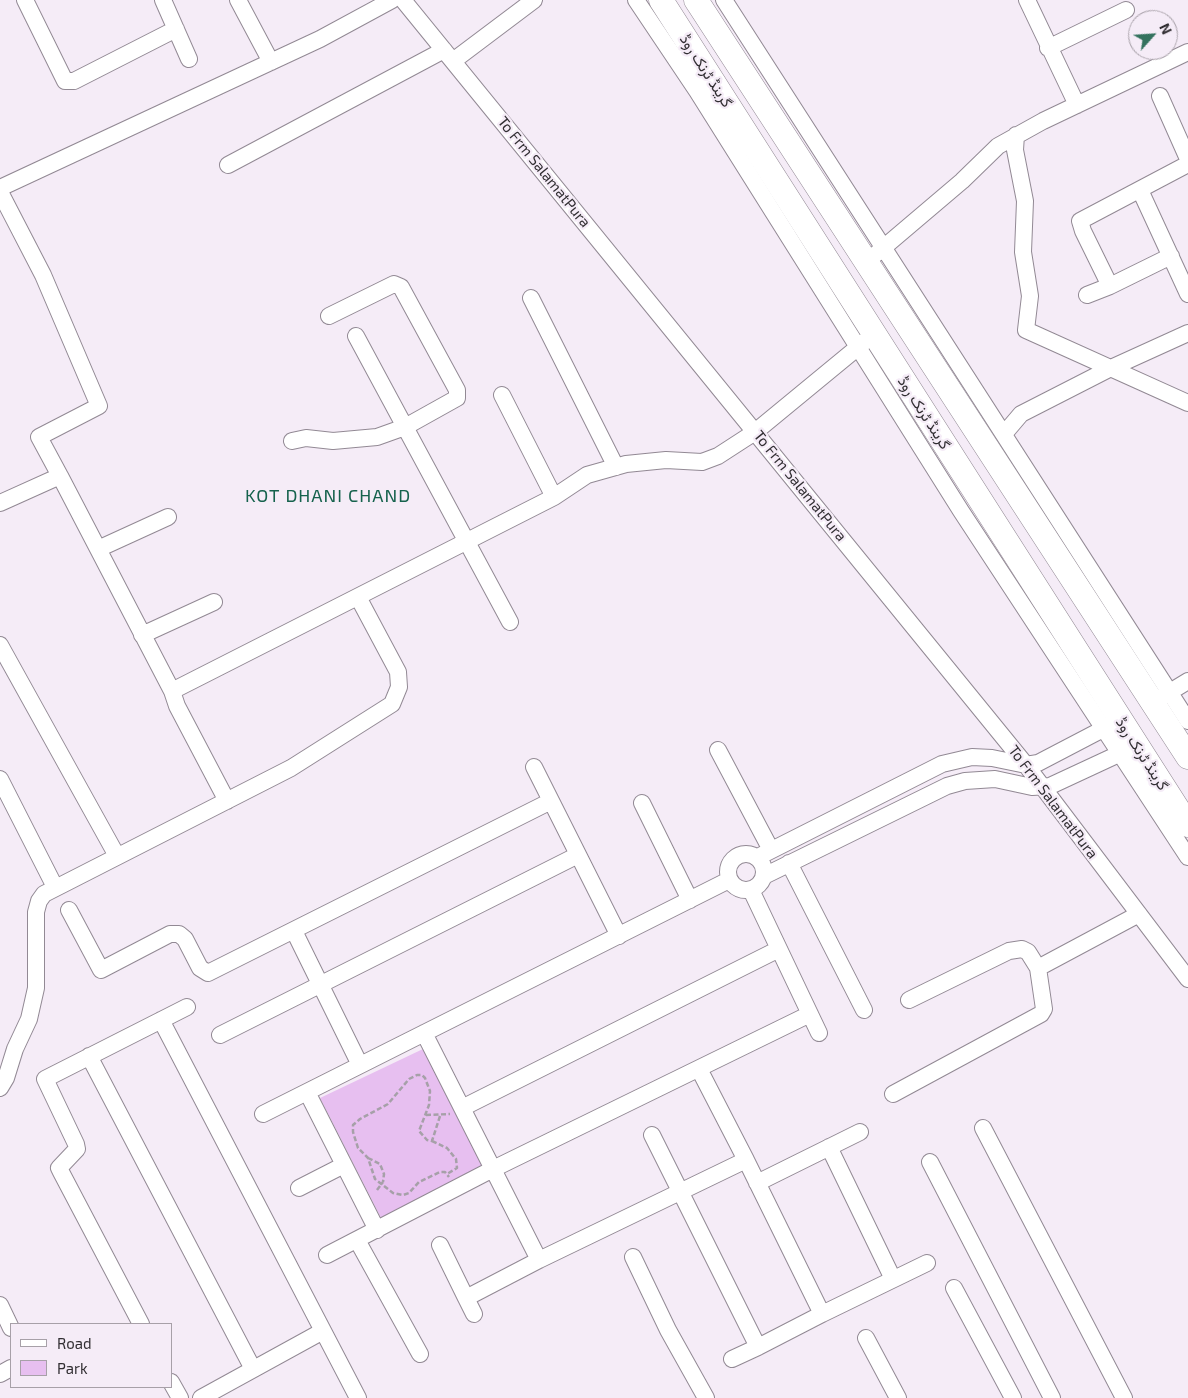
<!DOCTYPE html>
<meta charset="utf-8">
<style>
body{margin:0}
#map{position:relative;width:1188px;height:1398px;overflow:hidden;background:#f5ecf7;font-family:"Exo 2",sans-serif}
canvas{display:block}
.legend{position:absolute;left:10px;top:1323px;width:162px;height:65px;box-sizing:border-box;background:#f5ecf7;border:1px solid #a7a0a8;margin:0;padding:6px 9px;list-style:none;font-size:15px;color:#312e32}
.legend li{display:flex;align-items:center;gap:10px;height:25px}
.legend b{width:25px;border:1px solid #a7a0a8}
.north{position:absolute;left:1128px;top:10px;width:50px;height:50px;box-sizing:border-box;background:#f5ecf7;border:1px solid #a7a0a8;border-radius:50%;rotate:64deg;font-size:14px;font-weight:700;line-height:20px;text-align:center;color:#312e32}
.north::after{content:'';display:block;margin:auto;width:18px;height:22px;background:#34725e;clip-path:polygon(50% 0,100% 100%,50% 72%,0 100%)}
</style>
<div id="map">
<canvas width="1188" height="1398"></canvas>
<ul class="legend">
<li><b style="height:6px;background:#fff"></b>Road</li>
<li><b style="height:14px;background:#e7bff0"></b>Park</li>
</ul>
<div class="north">N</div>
</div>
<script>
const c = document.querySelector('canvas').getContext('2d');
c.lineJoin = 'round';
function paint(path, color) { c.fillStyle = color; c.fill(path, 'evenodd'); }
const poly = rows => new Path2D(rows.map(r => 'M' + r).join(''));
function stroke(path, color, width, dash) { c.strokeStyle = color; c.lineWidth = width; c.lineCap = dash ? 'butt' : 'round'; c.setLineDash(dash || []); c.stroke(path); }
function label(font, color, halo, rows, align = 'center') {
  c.font = font + ' "Exo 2",Vazirmatn,sans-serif'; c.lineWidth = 4.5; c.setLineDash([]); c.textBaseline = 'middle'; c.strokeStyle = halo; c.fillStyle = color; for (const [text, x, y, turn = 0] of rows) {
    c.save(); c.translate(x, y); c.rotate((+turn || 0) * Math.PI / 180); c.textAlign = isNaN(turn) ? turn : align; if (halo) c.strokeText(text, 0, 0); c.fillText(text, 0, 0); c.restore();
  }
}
const green = poly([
 [423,1049,484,1168,382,1220,320,1098]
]);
const path = poly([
 [426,1115,450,1114],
 [440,1116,432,1141,427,1140,419,1131,429,1105,430,1091,425,1078,422,1075,417,1075,409,1079,388,1104,360,1119,353,1125,353,1132,358,1148,368,1158,375,1179,393,1193,403,1195,409,1193,419,1182,440,1172,445,1172,449,1177],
 [432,1141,447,1148,456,1159,457,1168,447,1174],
 [368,1158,380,1164,384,1174,383,1182]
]);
const minor = poly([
 [25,0,65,81,74,81,176,29],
 [163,0,189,59],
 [238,0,271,62],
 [403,0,1026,765,1188,979],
 [636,0,697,91,961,511,1188,857],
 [724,0,1188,721],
 [1027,0,1077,105],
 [1048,48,1126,10],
 [453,61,534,0],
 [1160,96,1188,159],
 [1016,135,1015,150,1025,201,1023,252,1030,296,1026,330,1188,403],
 [228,165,444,50],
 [0,188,320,39,392,0],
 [1140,190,1188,294],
 [0,192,43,275,99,406,39,437,60,476],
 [876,254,962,181,998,146,1043,121,1188,52],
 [1110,286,1171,256],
 [1087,295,1110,286,1083,231,1080,221,1188,164],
 [531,298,616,467],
 [356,336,510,622],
 [502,395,554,497],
 [1004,434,1021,414,1111,368,1188,333],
 [292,441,306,438,333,441,377,437,405,427,457,398,457,390,401,287,394,284,329,316],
 [0,503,60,476,172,691,554,497,587,475,626,464,666,460,702,462,718,456,755,432,874,334],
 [98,549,168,517],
 [142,635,214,602],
 [0,645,117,856],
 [172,691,177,706,227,801],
 [1160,698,1188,681],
 [718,750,771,850],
 [534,767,619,936],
 [0,779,55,887],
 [642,803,690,900],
 '728 872a18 18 0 1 1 36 0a18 18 0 1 1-36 0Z',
 [758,857,942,764,972,757,992,758,1026,765,1038,763,1105,728],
 [789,863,864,1010],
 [764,876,947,786,965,781,995,779,1032,787,1050,786,1121,753],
 [751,890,819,1033],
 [69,910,101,970,170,934,179,934,185,939,200,968,208,973,551,801],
 [294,931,360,1065],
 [909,1000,1009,951,1022,949,1028,952,1038,968,1139,914],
 [161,1020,358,1398],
 [424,1033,539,1260,466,1298,474,1314],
 [220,1035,578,855],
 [89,1056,253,1369],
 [699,1069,746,1160],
 [0,1088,6,1078,15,1049,29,1019,36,988,36,912,39,901,44,894,291,768,392,704,399,687,398,672,358,597],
 [307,1092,377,1230],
 [893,1094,1041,1014,1044,1009,1038,968],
 [462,1108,779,949],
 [263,1114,729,880],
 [983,1128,1124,1398],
 [652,1135,758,1347,732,1359],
 [829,1147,893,1279],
 [930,1162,1052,1398],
 [757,1183,860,1132],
 [299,1188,344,1165],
 [357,1240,420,1354],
 [440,1245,466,1298],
 [327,1255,493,1169,810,1014],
 [633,1257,668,1330,706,1398],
 [539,1260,746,1160,822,1314,927,1263],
 [954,1288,1013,1398],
 [0,1305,11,1328],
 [141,1324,61,1172,59,1168,77,1149,76,1144,45,1079,187,1007],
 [866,1338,898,1398],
 [758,1347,822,1314],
 [0,1374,11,1368],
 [171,1382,180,1398],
 [201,1398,323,1331]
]);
const highway = poly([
 [661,0,1188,825],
 [696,0,1188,757]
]);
const pathBridge = poly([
 [377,1190,383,1182]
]);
const streetNames = [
 ["گرینڈ ٹرنک روڈ",706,71,57],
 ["To Frm SalamatPura",544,172,51],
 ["گرینڈ ٹرنک روڈ",924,413,57],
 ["To Frm SalamatPura",800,486,51],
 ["گرینڈ ٹرنک روڈ",1142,754,57],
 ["To Frm SalamatPura",1053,802,53]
];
const quarterNames = [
 ["KOT DHANI CHAND",328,496]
];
paint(green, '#e7bff0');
stroke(minor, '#928994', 18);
stroke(highway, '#928994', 25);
stroke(path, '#a6a0a8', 2.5, [5, 2.5]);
stroke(minor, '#fff', 16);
stroke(highway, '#fff', 24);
stroke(pathBridge, '#a6a0a8', 2.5, [5, 2.5]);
label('15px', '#312e32', '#f5ecf7', streetNames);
c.letterSpacing = '1px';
label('18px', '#16624d', '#f5ecf7', quarterNames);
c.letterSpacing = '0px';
</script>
